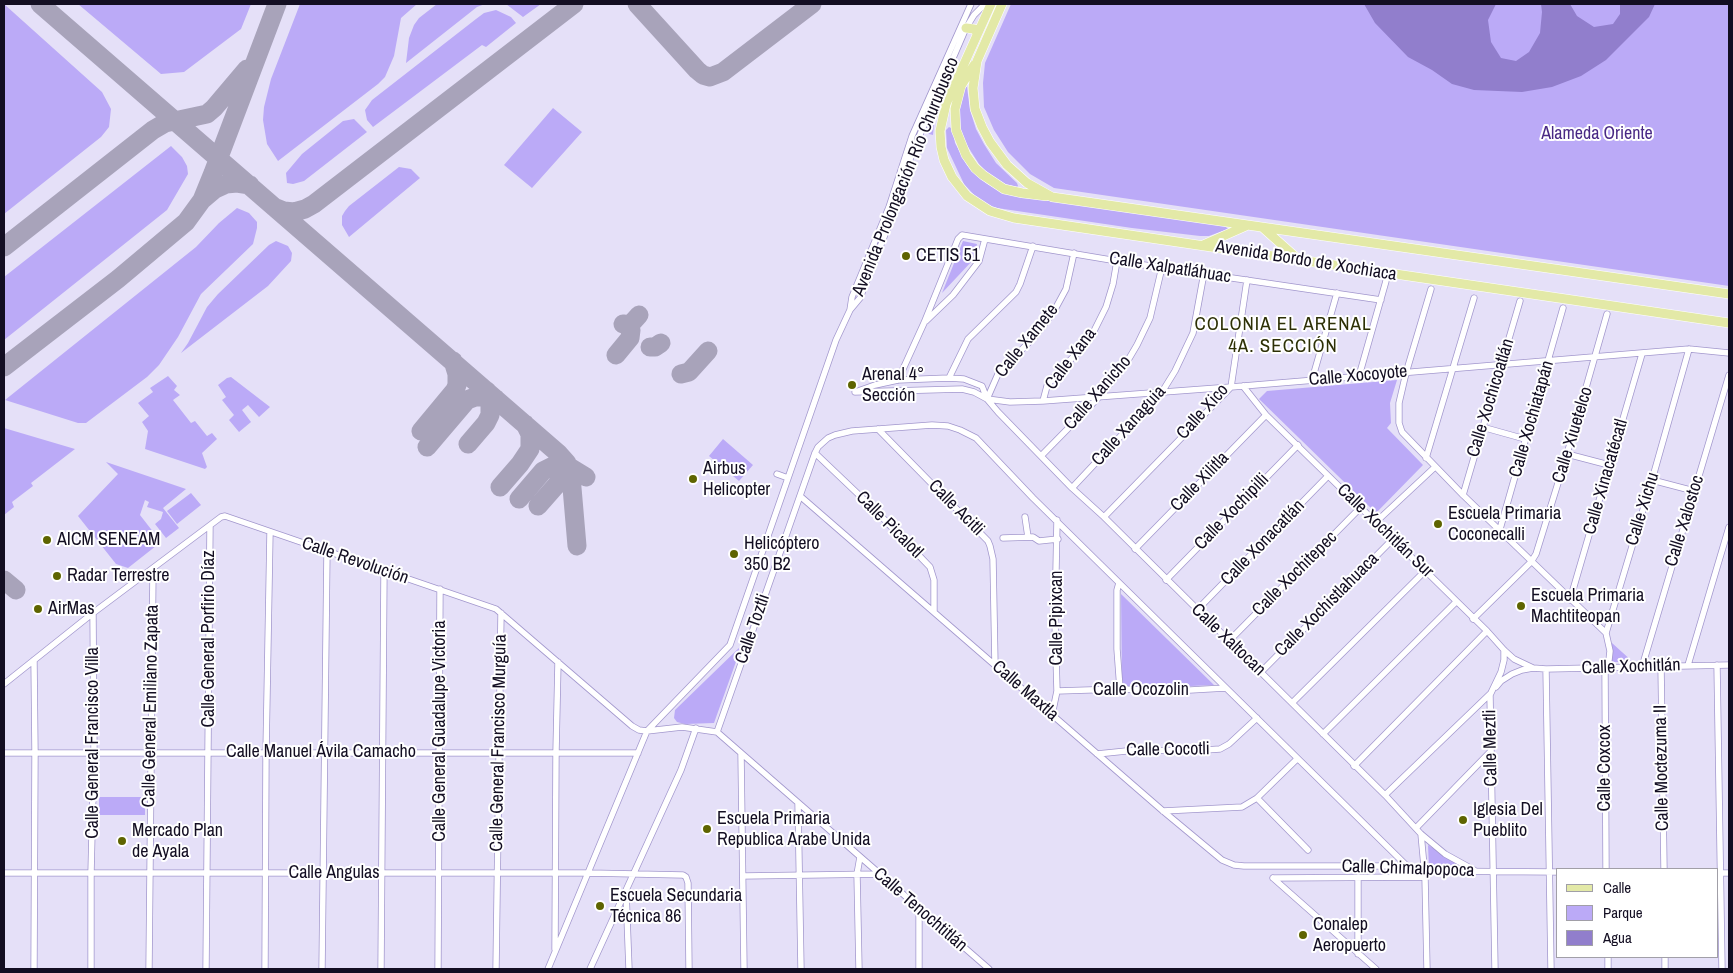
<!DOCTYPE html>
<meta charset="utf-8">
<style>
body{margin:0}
#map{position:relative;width:1733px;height:973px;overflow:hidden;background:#e5e0f8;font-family:"Archivo Narrow",sans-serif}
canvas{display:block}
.frame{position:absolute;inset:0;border:5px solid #130e22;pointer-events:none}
.legend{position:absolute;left:1556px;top:868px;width:162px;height:90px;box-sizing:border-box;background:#fff;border:1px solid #a19fa7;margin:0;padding:6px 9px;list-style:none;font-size:15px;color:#130e22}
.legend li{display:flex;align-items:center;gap:10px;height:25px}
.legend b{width:25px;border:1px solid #a19fa7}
</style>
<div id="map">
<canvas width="1733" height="973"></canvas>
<div class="frame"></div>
<ul class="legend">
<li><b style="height:6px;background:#e3e9a7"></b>Calle</li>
<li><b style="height:14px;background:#bbaaf7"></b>Parque</li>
<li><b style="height:14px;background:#917ecc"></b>Agua</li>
</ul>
</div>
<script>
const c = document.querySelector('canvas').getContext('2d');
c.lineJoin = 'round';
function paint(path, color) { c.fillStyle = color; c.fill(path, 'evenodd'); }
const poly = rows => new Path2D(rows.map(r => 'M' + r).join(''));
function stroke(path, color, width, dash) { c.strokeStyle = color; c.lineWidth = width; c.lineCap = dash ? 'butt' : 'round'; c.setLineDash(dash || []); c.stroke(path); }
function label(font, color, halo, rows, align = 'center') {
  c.font = font + ' "Archivo Narrow",sans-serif'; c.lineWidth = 4; c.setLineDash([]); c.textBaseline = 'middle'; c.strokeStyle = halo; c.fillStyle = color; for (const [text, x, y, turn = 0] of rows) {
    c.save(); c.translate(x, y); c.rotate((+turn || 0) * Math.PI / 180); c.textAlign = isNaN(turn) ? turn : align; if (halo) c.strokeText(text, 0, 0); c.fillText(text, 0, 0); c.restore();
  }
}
const green = poly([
 [4,4,102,92,111,109,109,127,101,137,4,214],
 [78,4,251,4,241,29,184,72,161,74],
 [300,4,417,4,401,18,394,56,385,77,378,84,278,161,267,144,263,120,264,107,271,79],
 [437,4,485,4,477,7,406,63,409,38,414,25,419,18],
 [506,4,541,4,523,17],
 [1011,4,1729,4,1729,286,1054,188,1030,174,1008,152,994,130,984,107,983,83,985,63],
 [496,10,511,17,516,23,486,47,482,45,373,127,367,120,365,110,372,100,476,19,484,13],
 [965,86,967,87,970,110,976,129,984,144,996,163,1017,183,1018,186,1017,187,1005,184,992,177,979,164,963,139,959,127,958,115],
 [553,108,582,132,532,188,504,165],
 [935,115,933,135,925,133,933,116],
 [354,119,367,132,304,181,293,184,287,183,286,173,302,154,343,121],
 [949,127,953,129,955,143,967,165,986,183,1001,192,1016,196,1225,226,1228,229,1209,236,1200,236,1132,228,997,208,986,204,976,197,964,184,947,148,946,130],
 [171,146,182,157,187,166,188,174,167,210,4,340,4,277],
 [399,167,411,169,420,178,349,237,342,225,342,216,345,211,349,206],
 [237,208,249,213,257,222,257,228,253,244,201,294,178,337,159,365,147,377,86,423,78,423,5,400,196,247,219,223],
 [276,241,288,246,292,253,291,261,268,286,181,353,188,343,207,307,218,294,269,245],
 [963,241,977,244,973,260,942,293],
 [168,376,177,386,174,390,180,395,173,400,191,423,195,421,207,436,212,433,217,439,202,453,207,467,205,469,145,449,148,431,142,422,149,416,138,403,153,392,150,388],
 [231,377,270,407,259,417,248,405,242,410,251,422,239,432,229,420,234,415,222,400,226,397,218,385,227,378],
 [1397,380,1390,403,1391,423,1387,428,1423,465,1376,513,1259,399,1267,391],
 [4,428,75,449,31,483,33,486,12,502,14,507,4,515],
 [723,439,753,465,739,481,709,456],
 [106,462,186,489,163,508,179,528,166,538,155,524,161,519,163,512,147,507,149,502,145,500,140,515,161,542,128,568,116,564,78,516,118,474],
 [191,493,201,505,177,524,167,511],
 [1121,594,1214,685,1122,689],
 [1612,643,1633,662,1610,662],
 [742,645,714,723,685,724,677,722,674,718,675,710],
 [99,797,145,797,145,815,99,815],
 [1428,845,1466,869,1429,868]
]);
const water = poly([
 [1364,4,1496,4,1488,20,1491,42,1501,58,1516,61,1529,52,1540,33,1542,12,1541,4,1570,4,1577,16,1594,27,1613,24,1620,14,1620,4,1655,4,1649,17,1606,60,1581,76,1552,87,1522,92,1474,90,1452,84,1432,70,1408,57,1375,23]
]);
const taxiway = poly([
 [40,4,559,454,567,463,571,476,577,546],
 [637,4,697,70,703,75,710,77,723,72,812,4],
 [202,200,215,189,226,184,237,183,250,185],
 [274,207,284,211,294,212,305,209,314,204,574,4],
 [4,247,153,130,165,123,207,114,214,108,247,69],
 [623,324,630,325,639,315],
 [650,347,655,347,661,343],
 [616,355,630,338,631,330],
 [4,367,118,279,186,222,202,200,213,173,277,4],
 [681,374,689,372,708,351],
 [421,431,455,390,457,385,457,374,453,361],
 [468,444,486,423,490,415,490,402,487,391],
 [427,447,467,400,475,397,489,397,496,399],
 [500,487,520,464,530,449,530,434,525,424],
 [519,499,543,471,553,466,568,466,586,477],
 [538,506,560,481,562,468,560,458],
 [4,580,16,590]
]);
const street = poly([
 [1431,289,1406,373,1399,403,1399,423,1402,432,1463,495,1606,633],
 [850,310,860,298,895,209,912,153,966,28,974,15,985,4],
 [926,321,953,295,979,261,985,239],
 [1359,376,1386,281],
 [949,378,968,339,1016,292,1020,284,1033,246],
 [898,380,924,323,958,239,962,235,1117,261,1381,300],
 [1312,380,1337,293],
 [1243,386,1266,415,1487,631,1504,650,1514,659,1533,668,1546,669,1729,665],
 [858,391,875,385,898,380,949,378,964,379,982,386,987,399,998,412,1072,488,1104,517,1385,795,1421,834,1445,854,1474,870],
 [855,392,962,389,974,392,987,399,1010,402,1043,401,1231,387,1689,349,1729,353],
 [987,399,998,374,1037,334,1053,313,1066,289,1074,253],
 [1043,401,1047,386,1053,378,1079,351,1094,331,1106,307,1113,284,1117,261],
 [1482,427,1525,439],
 [878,429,988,541,990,546,993,559,995,665],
 [815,453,877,512,930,567,934,580,934,612],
 [1567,454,1609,465],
 [1041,456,1099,397,1124,367,1137,345,1150,318,1162,267],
 [1426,458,1474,298],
 [777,474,788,478],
 [1652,480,1694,491],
 [1072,488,1162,392,1175,371,1193,333,1204,273],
 [1463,495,1520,301],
 [800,496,1163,811,1222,860,1234,865,1244,866,1407,866,1418,871,1425,871,1557,872],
 [1025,517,1028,537],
 [1104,517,1231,387,1247,280],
 [1376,522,1435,467],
 [1500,529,1563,308],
 [1003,538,1033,537,1039,541,1058,539],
 [1135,549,1266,415],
 [1166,580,1298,445],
 [1119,583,1117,590,1117,649,1120,689],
 [1570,600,1642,354],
 [1197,610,1328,476],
 [1473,619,1531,562,1536,554,1567,454,1607,314],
 [1229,641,1361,507],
 [1688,665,1729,527],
 [1717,665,1722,969],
 [1661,666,1664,869],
 [1642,667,1729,375],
 [1546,669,1551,969],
 [1261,672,1393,539],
 [4,684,93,613,221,517,225,516,496,609,632,726,639,730,647,731,682,727,717,732,989,969],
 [1496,687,1501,681,1512,674,1522,670,1533,668],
 [1057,691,1120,689,1173,691,1225,688],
 [1292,703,1425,571],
 [1052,715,1057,691,1055,622,1057,520],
 [717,732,815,453,818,447,828,438,835,435,852,431,932,425,948,426,960,430,976,438,1033,498,1407,866],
 [1323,734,1456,602],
 [4,753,638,753],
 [741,754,744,969],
 [1097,754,1136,750,1191,751,1220,749,1229,744,1257,718],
 [1354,766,1487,631],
 [1385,795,1490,694],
 [1257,798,1308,850],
 [798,803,801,969],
 [1163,811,1242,807,1257,798,1297,759],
 [1416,828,1491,751],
 [1421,834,1425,877,1427,969],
 [1606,869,1605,667,1609,660,1610,651,1606,633,1652,480,1689,349],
 [4,873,589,873,683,875,686,877,688,883,689,969],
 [1717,873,1729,873],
 [743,876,879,874],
 [1273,878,1425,877],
 [1273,878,1376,969],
 [626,891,629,969],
 [919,908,919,969],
 [555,949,556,752,558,662],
 [1358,954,1358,877],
 [1608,957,1608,969],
 [1665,957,1665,969],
 [34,969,35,753,34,660],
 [91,969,91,873,94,752,93,613],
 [149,969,153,569],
 [206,969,210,526],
 [265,969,266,752,270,532],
 [322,969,327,551],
 [381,969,384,571],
 [438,969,440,589],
 [496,969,501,613],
 [548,969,647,731,730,645,836,340,850,310,852,297,889,207,912,136,971,4],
 [590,969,681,770,696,728],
 [859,969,857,874,860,857],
 [1495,969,1490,695,1501,672,1504,660,1504,650]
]);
const primary = poly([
 [991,4,946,104,940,131,941,147,944,160,952,177,967,196,990,211,1014,218,1729,323],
 [1002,4,977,61,973,88,975,109,982,127,990,142,1007,165,1027,183,1052,197,1729,294],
 [966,28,974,29,977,33],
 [974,65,961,86,955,109,956,130,966,155,975,168,983,175,1004,189,1022,193,1046,196],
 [1262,227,1299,260],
 [1203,245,1246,226]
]);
const markers = [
 [906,256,5,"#5e6400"],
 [852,385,5,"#5e6400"],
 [693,479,5,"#5e6400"],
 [1438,524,5,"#5e6400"],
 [47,540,5,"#5e6400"],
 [734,554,5,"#5e6400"],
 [57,576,5,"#5e6400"],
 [1521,606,5,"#5e6400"],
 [38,609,5,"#5e6400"],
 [1463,820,5,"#5e6400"],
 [707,829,5,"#5e6400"],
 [122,841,5,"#5e6400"],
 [600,906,5,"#5e6400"],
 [1303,935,5,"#5e6400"]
];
const parkNames = [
 ["Alameda Oriente",1597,134]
];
const streetNames = [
 ["Avenida Prolongación Río Churubusco",906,177,-68],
 ["Avenida Bordo de Xochiaca",1306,261,9],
 ["Calle Xalpatláhuac",1170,268,9],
 ["Calle Xamete",1027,341,-51],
 ["Calle Xana",1071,359,-53],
 ["Calle Xocoyote",1358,376,-5],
 ["Calle Xanicho",1098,393,-49],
 ["Calle Xochicoatlán",1491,398,-73],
 ["Calle Xico",1203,412,-48],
 ["Calle Xochiatapán",1532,419,-74],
 ["Calle Xanaguia",1129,426,-48],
 ["Calle Xiuetelco",1573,435,-73],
 ["Calle Xinacatécatl",1606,477,-74],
 ["Calle Xilitla",1200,482,-46],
 ["Calle Acitli",956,508,45],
 ["Calle Xichu",1643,509,-73],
 ["Calle Xochipilli",1232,512,-46],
 ["Calle Xalostoc",1685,521,-73],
 ["Calle Picalotl",889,525,45],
 ["Calle Xochitlán Sur",1385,531,44],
 ["Calle Xonacatlán",1263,543,-46],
 ["Calle Revolución",355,561,19],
 ["Calle Xochitepec",1295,574,-45],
 ["Calle Xochistlahuaca",1327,605,-45],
 ["Calle Pipixcan",1057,618,-90],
 ["Calle Toztli",753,629,-71],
 ["Calle General Porfirio Díaz",209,639,-90],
 ["Calle Xaltocan",1228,640,44],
 ["Calle Xochitlán",1631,667,-2],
 ["Calle Ocozolin",1141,690],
 ["Calle Maxtla",1025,691,41],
 ["Calle General Emiliano Zapata",151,706,-89],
 ["Calle General Guadalupe Victoria",440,731,-90],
 ["Calle General Francisco Villa",93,743,-90],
 ["Calle General Francisco Murguía",499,743,-89],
 ["Calle Meztli",1491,748,-91],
 ["Calle Cocotli",1168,750,-1],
 ["Calle Manuel Ávila Camacho",321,752],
 ["Calle Coxcox",1605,768,-90],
 ["Calle Moctezuma II",1662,768,-91],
 ["Calle Chimalpopoca",1408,869,2],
 ["Calle Angulas",334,873],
 ["Calle Tenochtitlán",920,910,41]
];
const poiNames = [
 ["CETIS 51",916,256],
 ["Arenal 4°",862,375],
 ["Sección",862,396],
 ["Airbus",703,469],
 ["Helicopter",703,490],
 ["Escuela Primaria",1448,514],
 ["Coconecalli",1448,535],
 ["AICM SENEAM",57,540],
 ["Helicóptero",744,544],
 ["350 B2",744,565],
 ["Radar Terrestre",67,576],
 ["Escuela Primaria",1531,596],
 ["Machtiteopan",1531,617],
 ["AirMas",48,609],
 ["Iglesia Del",1473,810],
 ["Pueblito",1473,831],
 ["Escuela Primaria",717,819],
 ["Republica Arabe Unida",717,840],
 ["Mercado Plan",132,831],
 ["de Ayala",132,852],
 ["Escuela Secundaria",610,896],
 ["Técnica 86",610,917],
 ["Conalep",1313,925],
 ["Aeropuerto",1313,946]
];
const neighbourhoodNames = [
 ["COLONIA EL ARENAL",1283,325],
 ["4A. SECCIÓN",1283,347]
];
paint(green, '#bbaaf7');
paint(water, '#917ecc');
stroke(taxiway, '#a8a3ba', 19);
stroke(street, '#a297cd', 7);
stroke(primary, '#fff', 10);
stroke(street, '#fff', 5.5);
stroke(primary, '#e3e9a7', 9);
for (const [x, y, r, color] of markers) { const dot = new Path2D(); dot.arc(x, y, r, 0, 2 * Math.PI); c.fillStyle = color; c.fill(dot); stroke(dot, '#fff', 2); }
label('18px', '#492985', '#fff', parkNames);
label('18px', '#130e22', '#fff', streetNames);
label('18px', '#130e22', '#fff', poiNames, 'left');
c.letterSpacing = '1px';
label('19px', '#2d3006', '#fff', neighbourhoodNames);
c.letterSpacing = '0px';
</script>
